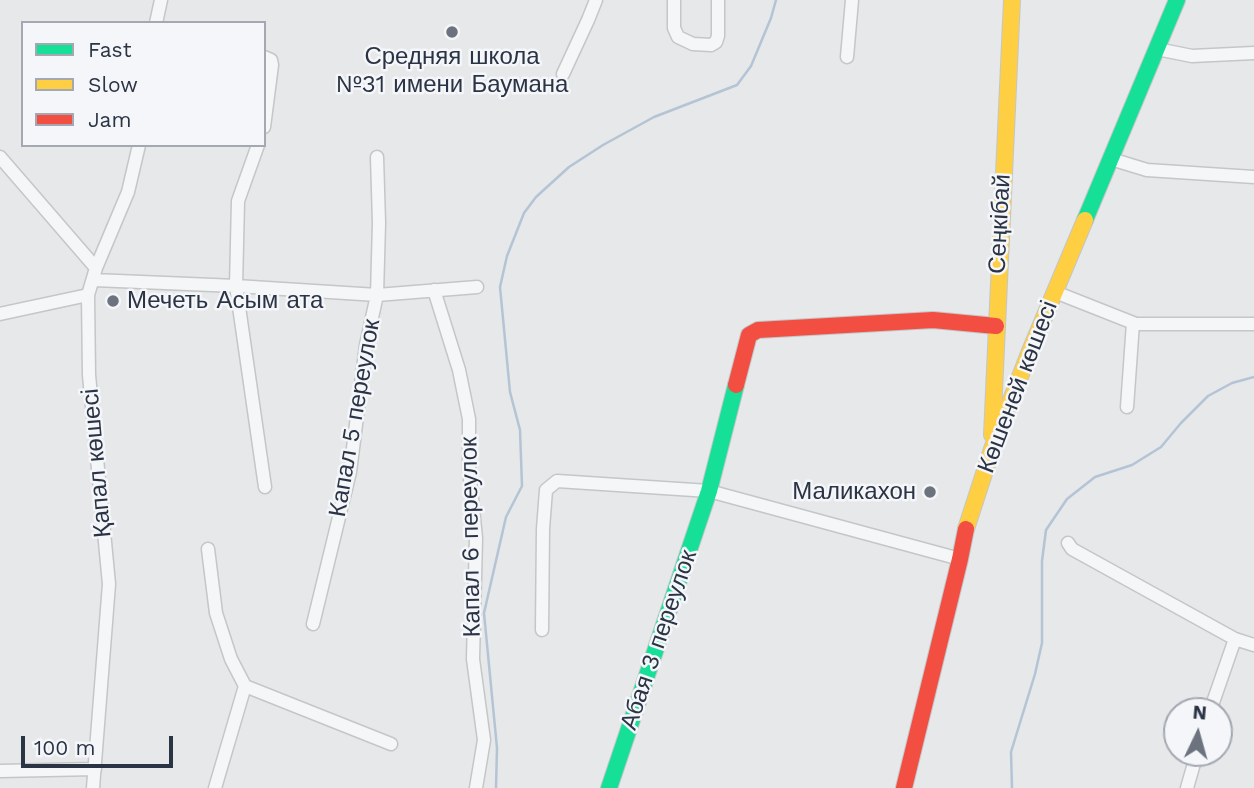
<!DOCTYPE html>
<meta charset="utf-8">
<style>
body{margin:0}
#map{position:relative;width:1254px;height:788px;overflow:hidden;background:#e6e8ea;font-family:"Work Sans",sans-serif}
canvas{display:block}
.legend{position:absolute;left:21px;top:21px;width:245px;height:126px;box-sizing:border-box;background:#f4f6f9;border:2px solid #a4a8b1;margin:0;padding:9px 12px;list-style:none;font-size:21px;color:#2b3445}
.legend li{display:flex;align-items:center;gap:14px;height:35px}
.legend b{width:35px;border:2px solid #a4a8b1}
.north{position:absolute;left:1163px;top:697px;width:70px;height:70px;box-sizing:border-box;background:#f4f6f9;border:2px solid #a4a8b1;border-radius:50%;rotate:5deg;font-size:19px;font-weight:700;line-height:28px;text-align:center;color:#2b3445}
.north::after{content:'';display:block;margin:auto;width:24px;height:32px;background:#6c737f;clip-path:polygon(50% 0,100% 100%,50% 72%,0 100%)}
.scale{position:absolute;left:21px;top:736px;width:152px;height:32px;box-sizing:border-box;border:4px solid #2b3445;border-top:0;padding-left:9px;font-size:21px;line-height:24px;white-space:nowrap;color:#2b3445;-webkit-text-stroke:5px #f4f6f9;paint-order:stroke}
</style>
<div id="map">
<canvas width="1254" height="788"></canvas>
<ul class="legend">
<li><b style="height:9px;background:#16e098"></b>Fast</li>
<li><b style="height:9px;background:#ffcf43"></b>Slow</li>
<li><b style="height:9px;background:#f24e42"></b>Jam</li>
</ul>
<div class="north">N</div>
<div class="scale">100 m</div>
</div>
<script>
const c = document.querySelector('canvas').getContext('2d');
c.lineJoin = 'round';
const poly = rows => new Path2D(rows.map(r => 'M' + r).join(''));
function stroke(path, color, width, dash) { c.strokeStyle = color; c.lineWidth = width; c.lineCap = dash ? 'butt' : 'round'; c.setLineDash(dash || []); c.stroke(path); }
function label(font, color, halo, rows, align = 'center') {
  c.font = font + ' "Work Sans",sans-serif'; c.lineWidth = 5; c.setLineDash([]); c.textBaseline = 'middle'; c.strokeStyle = halo; c.fillStyle = color; for (const [text, x, y, turn = 0] of rows) {
    c.save(); c.translate(x, y); c.rotate((+turn || 0) * Math.PI / 180); c.textAlign = isNaN(turn) ? turn : align; if (halo) c.strokeText(text, 0, 0); c.fillText(text, 0, 0); c.restore();
  }
}
const stream = poly([
 [496,788,497,748,484,613,506,517,522,486,520,430,510,392,500,287,507,256,524,213,536,197,569,167,603,145,654,117,737,85,751,66,771,18,776,0],
 [1012,788,1011,752,1035,674,1042,643,1042,561,1046,530,1067,499,1095,477,1132,465,1161,447,1181,423,1208,396,1232,383,1254,377]
]);
const street = poly([
 [674,0,674,28,678,37,693,44,711,45,716,42,718,36,718,0],
 [156,23,161,0],
 [1157,49,1192,56,1254,53],
 [264,57,271,60,272,65,264,127],
 [847,57,852,0],
 [563,74,588,20,596,0],
 [258,145,238,201,236,286,265,487],
 [0,157,96,268],
 [1111,159,1147,170,1254,177],
 [94,280,236,286,377,295,477,287],
 [434,290,459,370,469,419,469,469,476,538,473,659,484,740,476,788],
 [1055,292,1136,324,1254,324],
 [0,314,88,295],
 [1127,407,1133,323],
 [1068,543,1072,549,1235,639,1254,645],
 [208,549,216,613,231,659,245,686,215,788],
 [313,624,350,472,366,345,377,295,379,223,377,157],
 [542,630,543,529,546,490,557,481,709,491,960,559],
 [245,686,391,744],
 [1210,711,1235,639],
 [0,771,95,769],
 [93,788,109,584,89,375,88,295,96,268,128,192,139,145],
 [1187,788,1197,753]
]);
const fast = poly([
 [1085,220,1177,0],
 [609,788,709,491,736,385]
]);
const slow = poly([
 [992,435,1012,0],
 [966,529,992,449,1030,351,1085,220]
]);
const jam = poly([
 [736,385,749,335,758,330,933,320,996,326],
 [904,788,960,559,966,529]
]);
const markers = [
 [452,32,7,"#6c737f"],
 [113,301,7,"#6c737f"],
 [930,492,7,"#6c737f"]
];
const poiNames = [
 ["Средняя школа",452,57],
 ["№31 имени Баумана",452,85],
 ["Мечеть Асым ата",127,301,"left"],
 ["Маликахон",916,492,"right"]
];
const streetNames = [
 ["Сеңкібай",1000,224,-87],
 ["Көшеней көшесі",1018,387,-69],
 ["Капал 5 переулок",355,418,-80],
 ["Қапал көшесі",97,463,-95],
 ["Капал 6 переулок",471,537,-91],
 ["Абая 3 переулок",659,640,-71]
];
stroke(stream, '#b4c4d5', 2.5);
stroke(street, '#c4c6c8', 15);
stroke(fast, '#c4c6c8', 18);
stroke(slow, '#c4c6c8', 18);
stroke(jam, '#c4c6c8', 18);
stroke(street, '#f5f6f7', 12);
stroke(fast, '#16e098', 16);
stroke(slow, '#ffcf43', 16);
stroke(jam, '#f24e42', 16);
for (const [x, y, r, color] of markers) { const dot = new Path2D(); dot.arc(x, y, r, 0, 2 * Math.PI); c.fillStyle = color; c.fill(dot); stroke(dot, '#f4f6f9', 2.5); }
label('24px', '#2b3445', '#f4f6f9', poiNames);
label('24px', '#2b3445', '#f4f6f9', streetNames);
</script>
